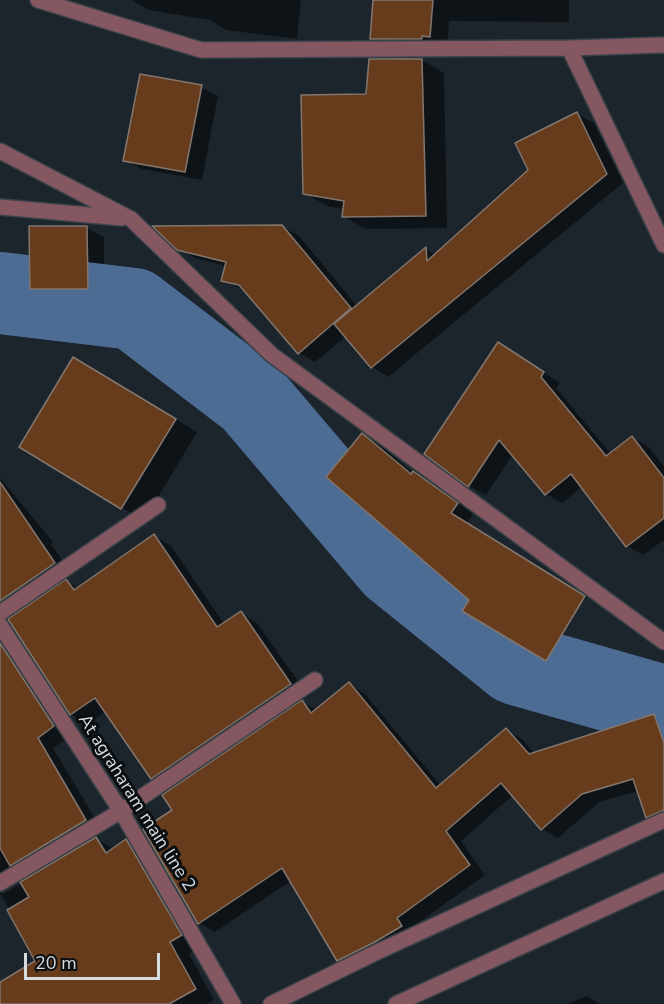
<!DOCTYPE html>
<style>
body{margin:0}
#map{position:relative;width:664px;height:1004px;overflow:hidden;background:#1c252c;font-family:"Nunito Sans",sans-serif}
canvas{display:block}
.scale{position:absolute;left:24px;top:953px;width:136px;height:27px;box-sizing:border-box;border:3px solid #d6dbe0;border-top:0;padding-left:8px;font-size:18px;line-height:21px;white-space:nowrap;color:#d6dbe0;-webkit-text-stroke:4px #0a0e11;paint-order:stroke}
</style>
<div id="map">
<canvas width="664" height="1004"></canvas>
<div class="scale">20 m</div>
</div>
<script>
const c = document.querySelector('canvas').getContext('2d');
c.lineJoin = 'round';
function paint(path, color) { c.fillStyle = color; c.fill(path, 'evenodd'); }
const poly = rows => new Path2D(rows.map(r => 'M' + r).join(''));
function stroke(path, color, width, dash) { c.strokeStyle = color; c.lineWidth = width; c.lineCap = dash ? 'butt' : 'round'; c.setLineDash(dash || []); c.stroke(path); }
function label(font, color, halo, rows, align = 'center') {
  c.font = font + ' "Nunito Sans",sans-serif'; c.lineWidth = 6; c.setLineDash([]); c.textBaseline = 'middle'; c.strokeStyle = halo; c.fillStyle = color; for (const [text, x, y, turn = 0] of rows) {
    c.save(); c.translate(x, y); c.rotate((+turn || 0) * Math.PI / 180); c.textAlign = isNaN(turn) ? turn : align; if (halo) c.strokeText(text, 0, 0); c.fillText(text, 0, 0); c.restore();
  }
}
const shadow = poly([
 [132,0,301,0,297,39,226,30,210,20,149,10],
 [374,0,569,0,569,22,449,21,447,46,388,48,372,39],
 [370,60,422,60,444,73,447,228,366,229,344,217,344,209,327,206,305,193,367,96],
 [201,87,218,96,202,180,142,169,125,160],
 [577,114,594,123,623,183,388,377,372,367,346,336,315,362,299,353,246,291,223,280,226,266,195,258,178,248,282,226,299,236,357,306,426,249,436,255,530,170],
 [31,228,87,228,104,237,104,298,48,297,31,288],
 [499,344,560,383,556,388,611,454,632,437,649,447,664,467,664,540,643,555,627,546,582,487,562,503,546,494,513,454,486,495,469,486,426,454],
 [96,371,197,432,144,521,21,447],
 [362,435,379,444,413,473,430,482,473,514,467,524,587,597,524,645,471,599],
 [0,478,53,542,51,544,71,573,41,594,24,584,0,555],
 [154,536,171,546,224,624,241,613,257,623,307,694,168,788,152,778,106,711,88,724,71,714,23,640,66,581,79,588],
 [5,652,21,661,70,736,53,748,102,830,12,884,8,889,0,884,0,655],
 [349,684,365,694,441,786,506,730,522,739,535,754,654,715,664,721,664,809,638,791,599,802,558,838,542,829,513,795,461,841,485,875,354,969,338,960,291,881,215,932,199,923,174,811,302,702,317,710],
 [96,839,114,849,126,841,146,852,200,946,189,954,214,1000,207,1004,61,1004,0,893,5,893],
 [587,996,600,1004,567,1004]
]);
const river = poly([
 [0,293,134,309,252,399,394,566,516,664,664,706]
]);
const building = poly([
 [373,0,433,0,430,37,422,36,422,39,370,39,373,0],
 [369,59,422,59,426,216,342,217,344,201,303,194,301,95,366,94,369,59],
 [140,74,202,85,185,172,123,161,140,74],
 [577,112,607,174,371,368,334,324,426,247,427,261,528,170,515,143,577,112],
 [282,225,351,308,298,354,239,285,221,281,226,262,177,250,152,226,282,225],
 [29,226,87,226,88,289,30,289,29,226],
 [498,342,544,372,541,377,606,456,632,436,664,478,664,518,626,547,571,474,545,495,499,440,468,487,424,454,498,342],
 [73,357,176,419,121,509,19,447,73,357],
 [362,433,411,474,413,471,458,503,451,513,585,596,546,661,462,611,469,600,326,477,362,433],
 [0,482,55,563,0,601,0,482],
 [154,534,217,627,241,611,291,684,151,779,95,698,70,715,8,619,66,579,74,590,154,534],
 [0,643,54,726,38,738,86,820,10,866,0,848,0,643],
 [349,682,436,788,506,728,529,754,654,714,664,743,664,810,646,818,633,779,582,794,541,830,501,783,446,831,470,865,397,918,402,926,373,943,337,961,282,868,198,924,143,829,172,810,162,795,302,700,311,713,349,682],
 [96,837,106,853,126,839,182,935,170,942,196,989,169,1004,0,1004,0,982,35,961,7,910,29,897,20,882,96,837]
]);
const minor = poly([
 [38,0,201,50,569,48,664,45],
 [569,48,664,245],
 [0,151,131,219,272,355,664,642],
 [0,207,122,218],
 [0,613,158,505],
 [0,625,121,811,233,1004],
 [0,883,121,811,315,680],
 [271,1004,377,952,664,820],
 [396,1004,664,881]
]);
const streetNames = [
 ["At agraharam main line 2",136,803,58]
];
paint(shadow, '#0007');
stroke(river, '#4c6c94', 82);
paint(building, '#663c1c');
stroke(building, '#82766e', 1.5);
stroke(minor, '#3a4249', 18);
stroke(minor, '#845761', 15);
label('18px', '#d6dbe0', '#0a0e11', streetNames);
</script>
